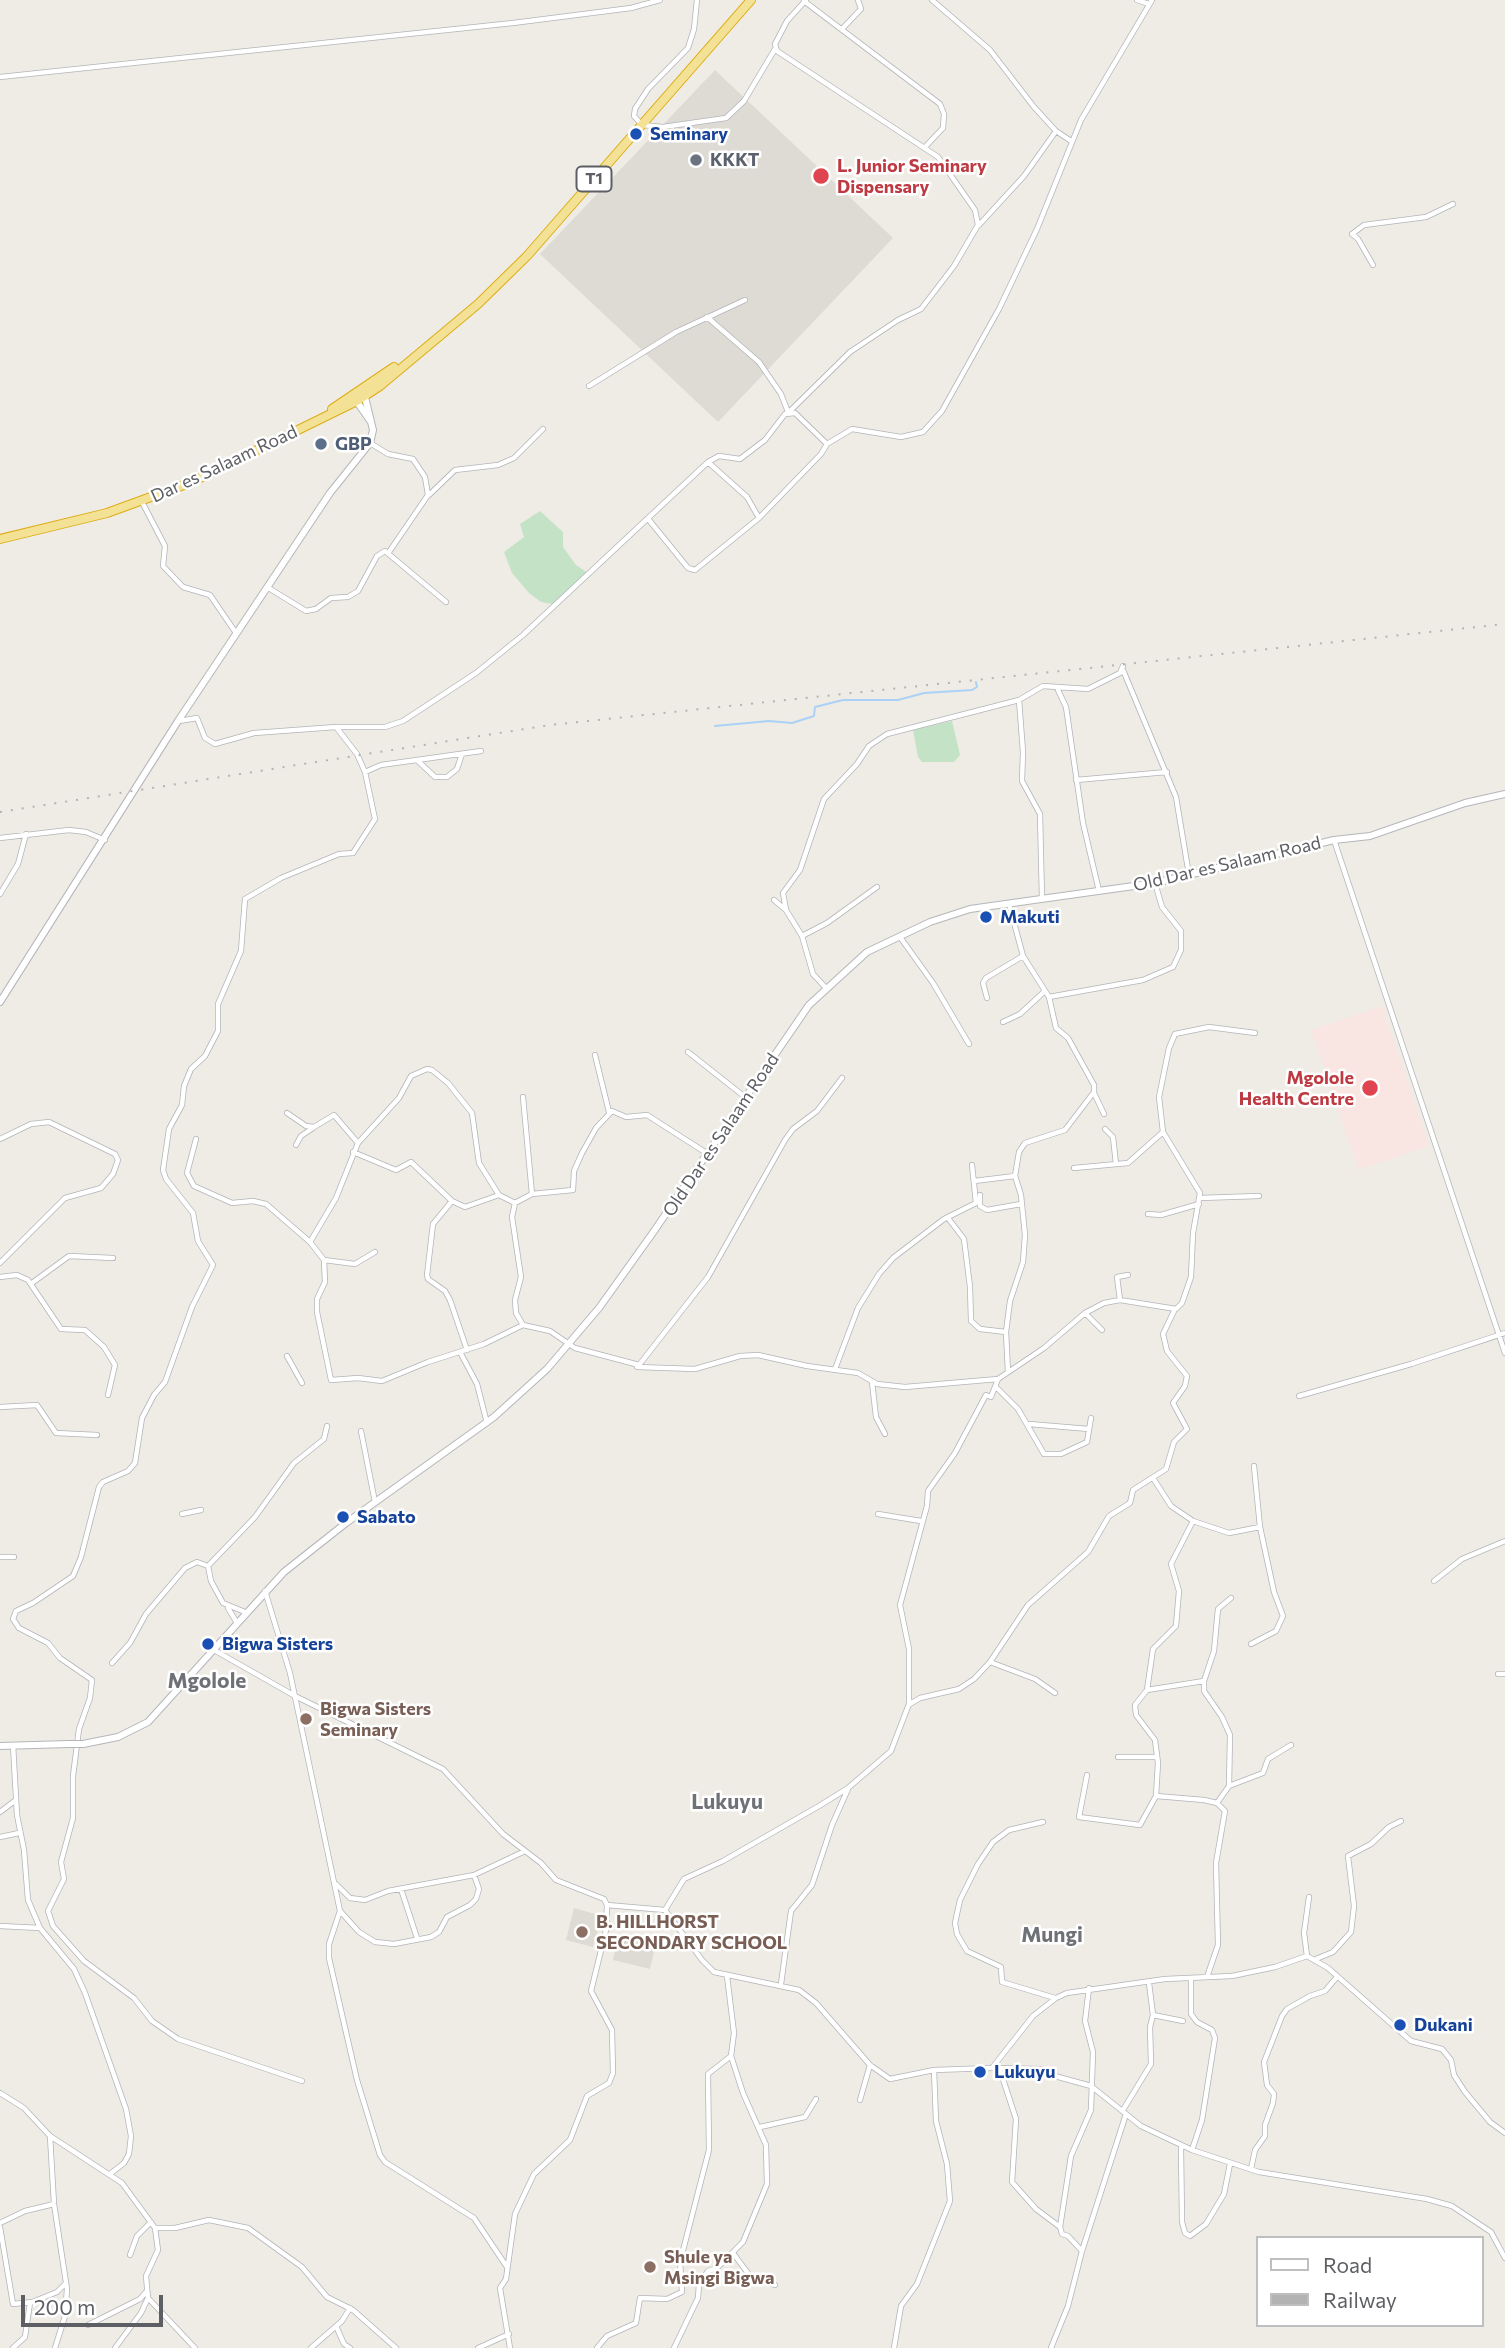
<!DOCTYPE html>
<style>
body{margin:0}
#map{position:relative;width:1505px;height:2348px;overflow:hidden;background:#eeece5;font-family:Commissioner,sans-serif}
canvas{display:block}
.legend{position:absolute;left:1256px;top:2236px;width:228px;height:91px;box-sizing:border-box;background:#fff;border:2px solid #bebfc1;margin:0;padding:9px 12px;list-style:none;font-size:21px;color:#5d5f64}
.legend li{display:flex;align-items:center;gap:14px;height:35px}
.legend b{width:35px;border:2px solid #bebfc1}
.scale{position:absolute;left:21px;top:2295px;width:142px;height:32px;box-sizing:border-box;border:4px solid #5d5f64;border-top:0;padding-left:9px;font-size:21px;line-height:24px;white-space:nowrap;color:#5d5f64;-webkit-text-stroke:5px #fff;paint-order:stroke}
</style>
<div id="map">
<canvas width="1505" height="2348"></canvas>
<ul class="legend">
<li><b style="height:9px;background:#fff"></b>Road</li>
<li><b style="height:9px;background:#b3b3b4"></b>Railway</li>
</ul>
<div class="scale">200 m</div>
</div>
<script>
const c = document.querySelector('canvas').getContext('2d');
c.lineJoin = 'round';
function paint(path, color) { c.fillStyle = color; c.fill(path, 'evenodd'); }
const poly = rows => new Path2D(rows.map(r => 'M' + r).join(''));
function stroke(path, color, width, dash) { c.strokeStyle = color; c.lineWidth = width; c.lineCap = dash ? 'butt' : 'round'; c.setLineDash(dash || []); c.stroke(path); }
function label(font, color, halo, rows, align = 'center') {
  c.font = font + ' Commissioner,sans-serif'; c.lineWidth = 5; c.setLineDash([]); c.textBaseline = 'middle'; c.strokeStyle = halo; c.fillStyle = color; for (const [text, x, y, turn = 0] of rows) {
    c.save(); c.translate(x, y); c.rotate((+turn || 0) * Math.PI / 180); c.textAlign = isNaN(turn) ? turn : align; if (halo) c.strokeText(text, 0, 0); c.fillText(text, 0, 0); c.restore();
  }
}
const education = poly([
 [715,70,893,238,718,422,540,254],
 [574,1908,602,1916,593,1947,566,1940],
 [618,1938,655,1947,650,1969,613,1960]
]);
const medical = poly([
 [1382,1006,1429,1146,1358,1170,1311,1030]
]);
const green = poly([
 [540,511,563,532,563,547,576,565,591,575,572,593,567,592,552,604,541,602,529,593,512,573,504,552,524,537,520,524],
 [952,721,960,755,954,762,922,762,918,757,913,730]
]);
const stream = poly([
 [715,726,769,721,792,723,814,716,815,707,843,700,898,700,924,693,972,690,977,687,976,682]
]);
const street = poly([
 [697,0,694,29,688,48,648,89,635,109,634,116,642,125,663,127,726,118,744,101,775,49],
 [932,0,990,50,1034,107,1056,131,1071,141],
 [1137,0,1149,4],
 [804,1,940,104,944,114,943,128,925,147],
 [842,29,861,9,858,0],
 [0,77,513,23,631,8,660,0],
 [979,225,1024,176,1056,131],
 [1373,265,1358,239,1352,234,1364,225,1426,217,1453,204],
 [707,317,759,362,781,394,788,412],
 [589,386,676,332,745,300],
 [789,412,850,352,898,320,921,309,954,266,978,225,975,210,938,157,777,51,775,44,787,21,806,0],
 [370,443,388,454,413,459,425,477,428,495,389,552],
 [708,462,747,497,759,518],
 [429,495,455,470,498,465,514,458,543,429],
 [142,502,165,546,163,566,183,587,210,595,236,633],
 [649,520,688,568,695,570,759,518,821,454,827,444],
 [267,587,306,611,316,609,331,598,348,597,358,591,377,556,385,551,446,602],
 [1123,670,1176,797,1189,875],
 [1058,690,1066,707,1083,823,1099,891],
 [1019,700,1023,752,1022,781,1040,814,1042,899],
 [179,721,197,718,205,738,215,744,254,733,336,727,385,727,403,721,476,673,523,635,708,462,719,456,740,459,765,440,785,414,795,413,827,444,852,429,901,437,923,432,942,411,999,309,1037,229,1081,120,1152,0],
 [418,761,435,777,447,777,457,769,462,754],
 [365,772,381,765,481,751],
 [1076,780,1167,772],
 [0,838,69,830,86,832,105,840],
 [1334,840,1505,1353],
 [0,894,18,864,26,834],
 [774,900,786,910],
 [802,936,827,923,877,887],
 [900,937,933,983,969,1044],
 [826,988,813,974,802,936,786,910,783,893,800,870,824,799,857,764,869,746,887,734,1019,700,1043,686,1088,689,1120,673,1123,666],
 [1049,997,1143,980,1173,967,1181,950,1181,931,1162,907,1155,883],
 [987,998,983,983,986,978,1023,956],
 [1003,1022,1020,1014,1045,991],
 [688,1052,745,1097],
 [595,1055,609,1112],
 [1094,1093,1104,1114],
 [287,1113,306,1126,314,1127,334,1115,358,1143],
 [1105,1129,1113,1137,1116,1164],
 [0,1139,31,1124,49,1122,115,1154,118,1160,113,1174,101,1188,65,1198,0,1263],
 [196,1139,187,1173,194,1186,232,1203,253,1201,266,1204,310,1242],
 [296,1145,301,1136,313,1128],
 [353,1152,396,1170,411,1162,452,1201,465,1207,499,1195,515,1203],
 [1074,1168,1128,1163,1163,1132],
 [974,1181,1015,1176],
 [532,1194,573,1190,574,1171,582,1153,596,1128,612,1111,626,1117,647,1115,708,1154],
 [499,1195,479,1163,472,1113,448,1083,432,1070,427,1069,411,1076,399,1098,358,1143,336,1198,310,1242,324,1260,325,1282,317,1299,317,1312,331,1380,358,1378,382,1381,428,1362,484,1344,523,1325,550,1331,575,1348,639,1365,637,1367,695,1369,740,1356,758,1355,807,1366,858,1373,877,1384,905,1387,998,1379,1044,1348,1085,1313,1104,1303,1120,1300,1176,1309,1182,1303,1191,1277,1193,1233,1200,1193,1163,1132,1159,1097,1169,1048,1175,1034,1209,1027,1255,1033],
 [980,1195,980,1206,987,1210,1021,1204],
 [1200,1198,1259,1196],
 [452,1201,433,1224,427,1275,428,1279,445,1291,450,1300,467,1350],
 [1148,1214,1161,1215,1199,1204],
 [948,1218,964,1239,970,1287,971,1321,980,1329,1006,1332],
 [324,1260,355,1264,375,1252],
 [0,1277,17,1275,28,1280,61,1329,85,1330,104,1347,115,1365,108,1395],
 [32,1283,69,1256,113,1258],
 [1120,1300,1117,1277,1128,1275],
 [1085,1313,1102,1330],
 [523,1325,516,1313,515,1300,521,1277,512,1217,515,1203,532,1194,523,1097],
 [460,1352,477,1384,487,1423],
 [287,1356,302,1383],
 [639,1365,708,1277,785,1140,793,1129,817,1111,842,1078],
 [835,1369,858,1308,879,1274,893,1258,944,1219,976,1203,972,1165],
 [1008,1372,1006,1332,1010,1301,1023,1262,1025,1235,1021,1195,1015,1176,1019,1152,1025,1143,1065,1130,1094,1092,1094,1085,1068,1038,1056,1028,1049,997,1023,956,1009,904],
 [872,1382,876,1417,885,1434],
 [996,1387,1018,1409,1044,1454,1061,1454,1087,1442,1091,1418],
 [1299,1396,1411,1364,1505,1333],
 [0,1407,37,1405,56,1433,97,1435],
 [1029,1424,1089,1429],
 [361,1431,375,1502],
 [1254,1466,1260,1527],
 [1153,1478,1171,1506,1193,1521,1229,1533,1260,1527,1274,1592,1283,1616,1276,1631,1251,1644],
 [182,1514,201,1510],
 [878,1514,921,1521],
 [0,1557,14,1557],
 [208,1566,255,1517,294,1463,324,1439,327,1426],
 [208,1566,211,1581,223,1603,245,1612],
 [1434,1581,1462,1559,1505,1541],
 [265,1591,290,1673,340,1911,329,1944,329,1958,357,2080,380,2155,385,2162,474,2218,507,2267],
 [228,1608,237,1623],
 [214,1650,295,1696,443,1769,503,1834,541,1863,556,1880,604,1899,607,1905,665,1910,702,1960,714,1972,799,1990,816,2003,870,2065,890,2079,934,2070,992,2068,1033,2016,1056,1998,1067,1993,1165,1979,1232,1976,1275,1967,1307,1956,1328,1968,1411,2041,1442,2049,1451,2060,1454,2075,1465,2092,1490,2122,1505,2133],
 [990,1662,1035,1679,1055,1693],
 [112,1663,130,1643,146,1614,185,1568,197,1562,208,1566],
 [1498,1674,1505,1674],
 [1204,1681,1204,1691,1222,1717,1230,1735,1229,1786],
 [1147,1690,1153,1649,1176,1626,1179,1591,1171,1564,1193,1521],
 [910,1704,920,1698,959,1689,974,1679,990,1662,1028,1605,1088,1552,1109,1516,1130,1503,1133,1490,1166,1469,1174,1442,1187,1429,1173,1403,1185,1386,1187,1376,1167,1351,1163,1334,1175,1309],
 [13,1745,17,1815,24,1850,28,1900,40,1928,74,1969,85,1993,126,2109,131,2136,129,2154,124,2163,110,2174],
 [1118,1757,1157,1757],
 [1087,1775,1079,1817,1140,1825,1156,1796,1158,1763,1155,1740,1136,1715,1135,1705,1147,1690,1204,1681,1214,1651,1218,1609,1231,1598],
 [1156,1796,1204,1800,1217,1803,1225,1811,1216,1863,1218,1945,1207,1977],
 [1217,1803,1229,1786,1263,1773,1268,1759,1291,1745],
 [0,1812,16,1800],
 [1043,1822,1009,1830,993,1842,978,1864,960,1900,955,1923,957,1934,967,1951,1001,1967,1002,1982,1055,1998],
 [0,1837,19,1833],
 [336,1884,350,1898,365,1900,388,1891,474,1875,523,1852],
 [401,1889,417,1938],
 [665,1910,684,1879,723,1861,819,1806,848,1788,891,1751,909,1704,909,1649,900,1605,927,1506,928,1491,955,1453,986,1395,991,1397,998,1379],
 [340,1911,359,1932,375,1942,394,1944,431,1937,439,1932,447,1917,470,1905,476,1899,479,1889,474,1875],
 [0,1926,40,1928],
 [1307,1956,1304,1933,1309,1897],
 [1316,1959,1333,1952,1351,1932,1354,1906,1348,1856,1371,1844,1389,1827,1401,1821],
 [781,1984,791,1911,812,1885,832,1825,848,1789],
 [1153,2015,1183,2021],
 [993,2068,1042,2069,1044,2073,1091,2086,1141,2126,1192,2150,1202,2120,1215,2038,1212,2030,1197,2022,1191,2014,1191,1979],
 [1000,2070,1016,2119,1012,2182,1036,2209,1060,2227],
 [302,2081,178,2039,152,2021,134,1998,84,1961,53,1926,48,1911,64,1879,61,1862,73,1818,73,1776,79,1729,90,1698,92,1680,60,1658,48,1643,19,1628,13,1619,16,1611,33,1603,73,1576,81,1557,99,1487,103,1482,128,1471,135,1463,142,1418,154,1395,165,1382,192,1307,213,1265,198,1241,193,1213,166,1179,163,1170,169,1129,182,1105,184,1086,191,1069,205,1056,218,1031,218,1004,241,951,245,899,281,878,339,854,353,853,375,819,365,772,357,754,336,727],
 [0,2093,24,2108,50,2136,122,2183,155,2228,175,2228,209,2220,248,2228,302,2267,327,2297,353,2310,396,2348],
 [860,2100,870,2065],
 [1123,2110,1151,2064,1150,2027,1153,2015,1149,1983],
 [760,2127,805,2117,816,2099],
 [50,2136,54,2204,67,2289,65,2316,55,2348],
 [1181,2148,1182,2222,1185,2233,1190,2236,1206,2224,1224,2194,1230,2164],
 [1192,2150,1259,2172,1427,2199,1452,2206,1491,2232,1505,2258],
 [1251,2169,1255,2150,1265,2136,1265,2125,1273,2103,1274,2094,1267,2085,1264,2062,1282,2016,1287,2009,1310,1996,1325,1991,1337,1977],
 [0,2223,25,2211,54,2204],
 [0,2227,13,2304,32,2302],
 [155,2228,158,2250,146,2276,148,2298,195,2348],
 [1082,2251,1068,2236,1062,2234,1060,2227,1071,2156,1091,2110,1093,2052,1085,2021,1089,1988],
 [733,2253,750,2276,775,2285],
 [130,2255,137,2236,151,2222],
 [88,2325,140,2299,146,2292],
 [336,2326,344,2344,350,2348],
 [13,2348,25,2337,30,2303,57,2292,66,2283],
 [115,2348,141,2313,148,2298],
 [311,2348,342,2321,350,2308],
 [478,2348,509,2334],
 [510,2348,500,2288,506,2279,515,2214,534,2174,570,2140,587,2096,609,2083,613,2073,612,2030,591,1991,606,1930,607,1905],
 [597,2348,607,2336,636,2323,640,2298,667,2299,682,2292,680,2262,709,2150,708,2074,731,2056,734,2033,727,1976],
 [674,2348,698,2298,699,2284,708,2271,717,2268,743,2242,767,2184,766,2145,743,2093,731,2056],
 [894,2348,901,2306,917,2284,950,2201,947,2164,936,2121,934,2070],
 [1051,2348,1068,2306,1082,2251,1126,2114]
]);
const secondary = poly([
 [355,399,371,422],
 [0,1002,178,721,330,493,370,443,373,430,364,393],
 [83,1744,118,1737,148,1722,284,1572,346,1523,494,1417,547,1369,599,1308,652,1234,809,1005,867,952,930,922,970,909,1155,883,1334,840,1370,836,1465,803,1505,794],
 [0,1746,69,1744]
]);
const highway = poly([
 [332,409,394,367],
 [0,539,107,513,192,482,357,401,380,386,478,304,527,256,751,0]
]);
const rail = poly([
 [0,812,550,725,1505,624]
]);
const secondaryBridge = poly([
 [69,1744,83,1744]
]);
const markers = [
 [636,134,7,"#1a4fb4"],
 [696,160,7,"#6b7280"],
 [821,176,9,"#e0444e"],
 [321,444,7,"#5c6f8a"],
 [986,917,7,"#1a4fb4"],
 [1370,1088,9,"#e0444e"],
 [343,1517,7,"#1a4fb4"],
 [208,1644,7,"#1a4fb4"],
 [306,1719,7,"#8d6e63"],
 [582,1932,7,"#8d6e63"],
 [1400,2025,7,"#1a4fb4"],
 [980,2072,7,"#1a4fb4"],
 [650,2267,7,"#8d6e63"]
];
const shields = [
 [594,179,35]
];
const shieldNames = [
 ["T1",594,179]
];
const transitNames = [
 ["Seminary",650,134],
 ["Makuti",1000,917],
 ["Sabato",357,1517],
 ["Bigwa Sisters",222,1644],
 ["Dukani",1414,2025],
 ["Lukuyu",994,2072]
];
const worshipNames = [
 ["KKKT",710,160]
];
const healthNames = [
 ["L. Junior Seminary",837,166],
 ["Dispensary",837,187],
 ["Mgolole",1354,1078,"right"],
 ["Health Centre",1354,1099,"right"]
];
const serviceNames = [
 ["GBP",335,444]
];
const streetNames = [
 ["Dar es Salaam Road",224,464,-25],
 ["Old Dar es Salaam Road",1227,864,-13],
 ["Old Dar es Salaam Road",721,1135,-56]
];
const educationNames = [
 ["Bigwa Sisters",320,1709],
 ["Seminary",320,1730],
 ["B. HILLHORST",596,1922],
 ["SECONDARY SCHOOL",596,1943],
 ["Shule ya",664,2257],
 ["Msingi Bigwa",664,2278]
];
const quarterNames = [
 ["Mgolole",207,1681],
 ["Lukuyu",727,1802],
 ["Mungi",1052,1935]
];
paint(education, '#dddbd3');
paint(medical, '#f9e6e3');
paint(green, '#c4e3c6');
stroke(stream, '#abd1f7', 2);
stroke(street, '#b2b4b9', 6);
stroke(secondary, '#b4b6bb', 8);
stroke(highway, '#deac15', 10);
stroke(street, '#fff', 4.5);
stroke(secondary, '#fff', 6);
stroke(highway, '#f3e296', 8);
stroke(rail, '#b3b3b4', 2, [2, 9]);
stroke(secondaryBridge, '#b4b6bb', 8, []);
stroke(secondaryBridge, '#fff', 6);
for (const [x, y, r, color] of markers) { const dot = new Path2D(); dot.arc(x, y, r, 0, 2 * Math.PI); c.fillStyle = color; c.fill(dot); stroke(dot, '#fff', 2.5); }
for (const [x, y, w] of shields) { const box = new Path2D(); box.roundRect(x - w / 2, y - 12.5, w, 25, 5); c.fillStyle = '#fff'; c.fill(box); stroke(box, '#5d5f64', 2); }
label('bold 16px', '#5d5f64', null, shieldNames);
label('bold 18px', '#164399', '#fff', transitNames, 'left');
label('bold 18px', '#5b616d', '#fff', worshipNames, 'left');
label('bold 18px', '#be3a42', '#fff', healthNames, 'left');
label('bold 18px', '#4e5e75', '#fff', serviceNames, 'left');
label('18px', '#5d5f64', '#fff', streetNames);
label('bold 18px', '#785e54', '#fff', educationNames, 'left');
label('bold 21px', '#6e7176', '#fff', quarterNames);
</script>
